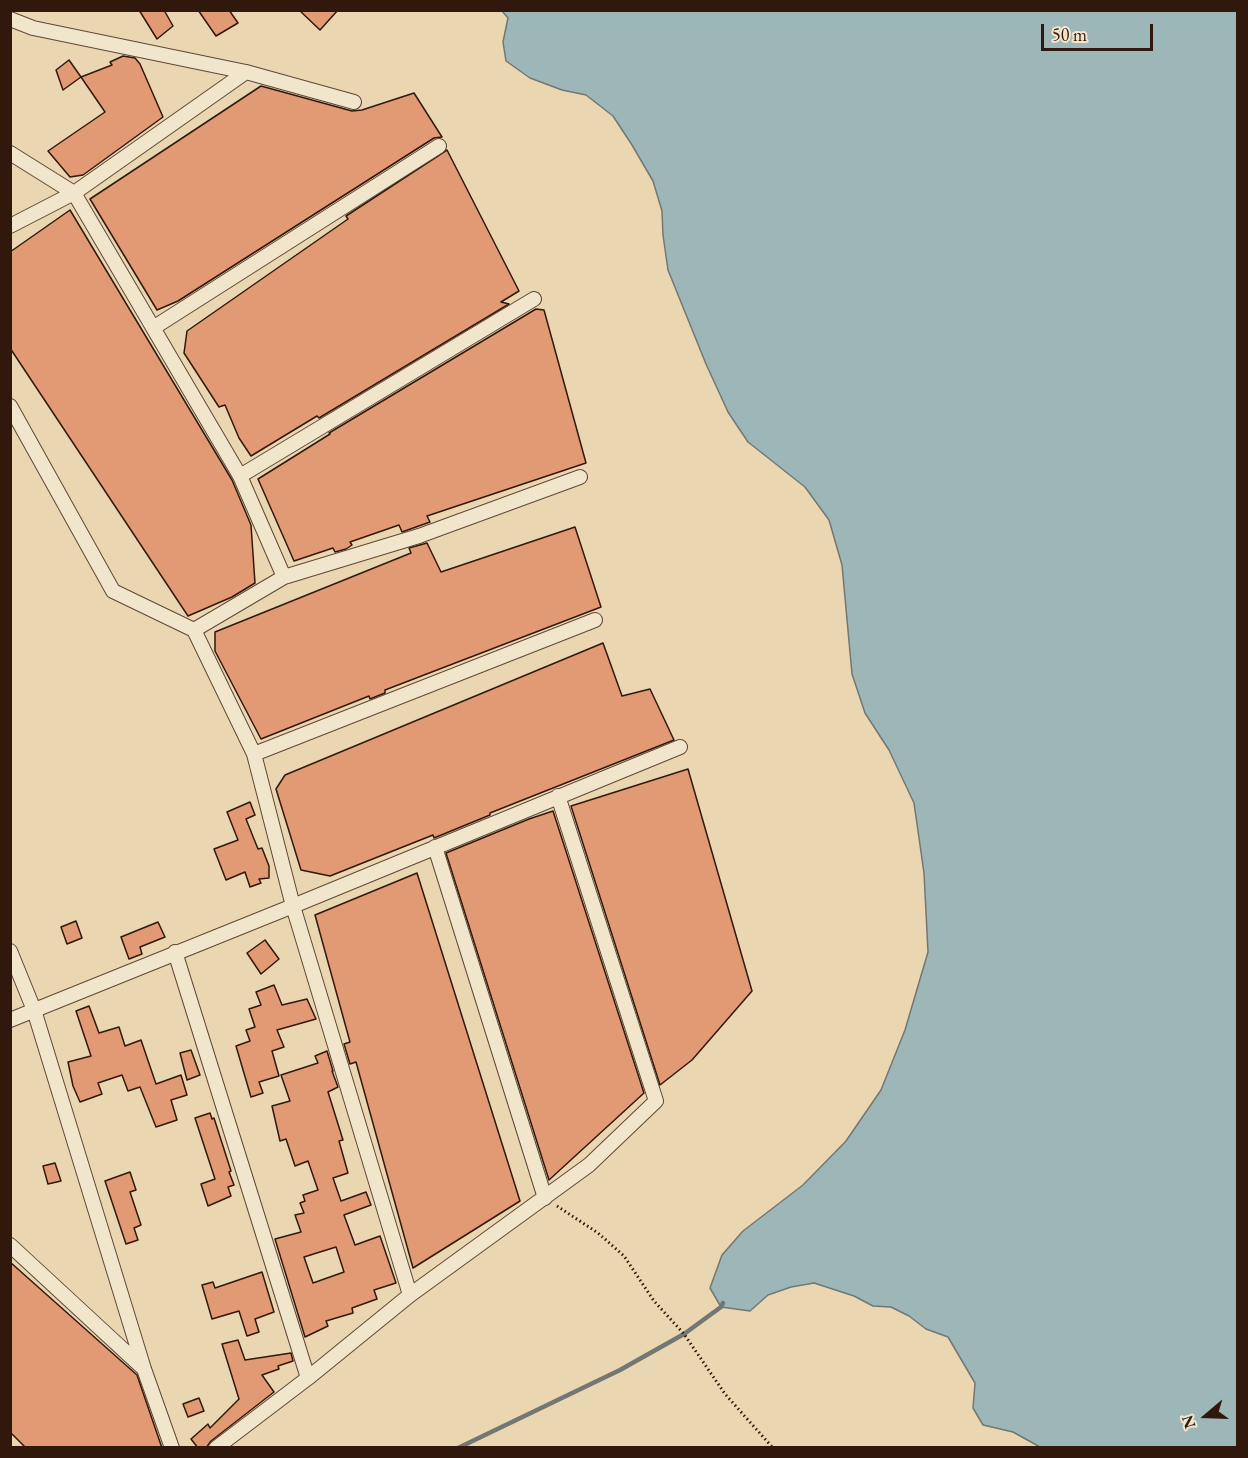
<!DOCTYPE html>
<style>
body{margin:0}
#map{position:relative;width:1248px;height:1458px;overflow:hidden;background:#ead7b1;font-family:"EB Garamond",serif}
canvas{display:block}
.frame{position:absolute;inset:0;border:12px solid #31180d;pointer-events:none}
.north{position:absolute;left:1176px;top:1386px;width:60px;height:60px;-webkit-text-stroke:4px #f1e5cc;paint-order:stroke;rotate:251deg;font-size:16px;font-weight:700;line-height:24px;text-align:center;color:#31180d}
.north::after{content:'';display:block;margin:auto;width:21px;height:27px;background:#31180d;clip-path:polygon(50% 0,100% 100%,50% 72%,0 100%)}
.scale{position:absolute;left:1041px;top:24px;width:112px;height:27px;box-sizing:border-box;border:3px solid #31180d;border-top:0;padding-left:8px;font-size:18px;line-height:21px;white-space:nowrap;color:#31180d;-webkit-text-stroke:4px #f1e5cc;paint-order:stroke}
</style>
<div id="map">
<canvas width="1248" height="1458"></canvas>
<div class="frame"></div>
<div class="north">N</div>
<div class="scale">50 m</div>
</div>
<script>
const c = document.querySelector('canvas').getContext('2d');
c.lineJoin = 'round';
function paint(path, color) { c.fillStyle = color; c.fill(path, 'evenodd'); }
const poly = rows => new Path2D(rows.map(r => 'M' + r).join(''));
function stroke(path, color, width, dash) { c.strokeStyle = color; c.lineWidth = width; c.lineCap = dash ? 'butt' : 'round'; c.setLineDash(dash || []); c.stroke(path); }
const water = poly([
 [502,11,1237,11,1237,1447,1040,1447,1013,1432,983,1425,973,1408,975,1383,948,1337,926,1329,909,1316,891,1307,873,1306,854,1296,814,1283,791,1287,768,1295,750,1311,721,1307,710,1288,722,1255,743,1231,803,1185,846,1141,881,1090,905,1030,928,952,924,873,914,803,889,750,865,713,852,674,842,565,829,520,805,487,748,442,728,412,706,364,668,270,663,235,662,211,653,181,632,145,613,116,586,95,562,90,530,78,506,61,503,42,508,18,502,11]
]);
const stream = poly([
 [458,1448,620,1370,684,1334,721,1307,723,1303]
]);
const building = poly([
 [139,10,164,10,173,26,157,39,139,10],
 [198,10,229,10,238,23,216,36,198,10],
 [299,10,338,10,320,30,299,10],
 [123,56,135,58,140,64,163,117,83,175,70,177,48,151,105,112,81,77,112,65,110,62,123,56],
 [69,60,81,77,63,90,56,70,69,60],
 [261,86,352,111,362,110,414,93,442,137,434,138,178,301,157,310,90,199,261,86],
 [447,150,519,291,501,302,509,304,319,418,317,416,251,456,239,438,225,405,219,407,184,353,187,331,348,219,346,216,447,150],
 [70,210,232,480,251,525,255,583,232,597,188,616,10,348,10,252,70,210],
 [536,309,544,310,586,463,427,516,430,522,402,532,399,525,350,542,352,545,346,549,335,552,333,548,294,561,258,479,330,434,329,433,536,309],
 [575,527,601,607,385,690,385,693,370,699,369,696,261,739,215,651,215,632,411,553,409,548,427,543,441,572,575,527],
 [603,643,622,696,650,689,674,740,490,813,490,815,434,838,433,835,330,876,301,870,276,789,285,775,603,643],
 [688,769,752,991,692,1060,660,1085,571,806,688,769],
 [250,802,255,815,246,819,258,849,262,848,269,866,269,878,259,879,261,883,250,887,245,872,226,880,214,849,238,840,227,812,250,802],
 [553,811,644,1093,549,1180,446,853,529,819,553,811],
 [417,873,520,1201,413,1268,356,1062,350,1064,344,1044,350,1042,315,915,417,873],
 [76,921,82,938,67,944,61,927,76,921],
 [158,922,165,937,140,947,142,954,129,959,121,937,158,922],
 [265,940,279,959,261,974,247,953,265,940],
 [274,985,282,1005,307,999,316,1019,277,1030,284,1047,272,1051,279,1076,259,1082,263,1093,251,1097,236,1046,250,1041,246,1030,255,1027,249,1009,261,1005,256,992,274,985],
 [89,1006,99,1033,119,1027,125,1046,141,1040,156,1084,181,1075,187,1095,171,1100,177,1120,156,1127,140,1087,128,1091,122,1075,98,1083,102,1094,80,1102,73,1086,68,1062,91,1056,76,1011,89,1006],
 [191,1050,200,1075,187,1080,180,1053,191,1050],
 [327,1051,333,1071,332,1071,338,1087,328,1092,343,1140,339,1141,348,1173,333,1178,341,1201,366,1192,371,1205,344,1215,355,1245,380,1236,396,1283,374,1290,377,1299,352,1308,353,1313,326,1321,328,1326,305,1337,275,1239,301,1232,295,1215,304,1213,300,1203,305,1201,303,1195,318,1190,308,1161,295,1166,286,1139,280,1141,272,1106,290,1101,281,1075,318,1063,315,1056,327,1051],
 [336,1247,344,1272,313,1283,304,1257,336,1247],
 [210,1113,212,1119,214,1118,231,1171,229,1172,234,1185,228,1187,231,1196,208,1206,201,1184,215,1179,195,1118,210,1113],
 [55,1163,61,1181,48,1184,43,1166,55,1163],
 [130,1172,136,1190,130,1192,141,1225,134,1228,138,1240,126,1244,105,1181,130,1172],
 [10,1262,137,1375,162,1448,26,1448,10,1432,10,1262],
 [262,1272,274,1312,255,1319,259,1332,247,1336,239,1311,212,1319,202,1285,213,1282,215,1288,262,1272],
 [238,1340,245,1360,291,1353,293,1361,278,1366,279,1369,262,1375,274,1392,211,1441,206,1448,198,1448,191,1439,208,1424,210,1428,239,1399,222,1344,238,1340],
 [199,1398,204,1411,188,1417,183,1404,199,1398]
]);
const path = poly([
 [557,1206,598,1233,624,1256,654,1301,684,1334,725,1394,773,1448]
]);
const minor = poly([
 [10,19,33,28,246,72,354,102],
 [10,153,74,193,240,476,284,577],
 [10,226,74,193,246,72],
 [153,328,439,146],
 [10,406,113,591,194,630,254,754,293,906,410,1295],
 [240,476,534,299],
 [194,630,284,577,419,536,580,477],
 [254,754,595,620],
 [435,847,545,1198],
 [10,951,34,1010,144,1369,172,1448],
 [175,952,308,1378],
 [10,1020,293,906,680,747],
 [10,1245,142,1367],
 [216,1448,308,1378,410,1295,589,1165,656,1101,558,796]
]);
paint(water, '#9db7b8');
stroke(water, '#727774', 1.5);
stroke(stream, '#727774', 4.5);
paint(building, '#e19a73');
stroke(building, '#31180d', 1.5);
stroke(minor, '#5f4836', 16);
stroke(path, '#31180d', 3, [1.5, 3]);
stroke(minor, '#f1e5cc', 14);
</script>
